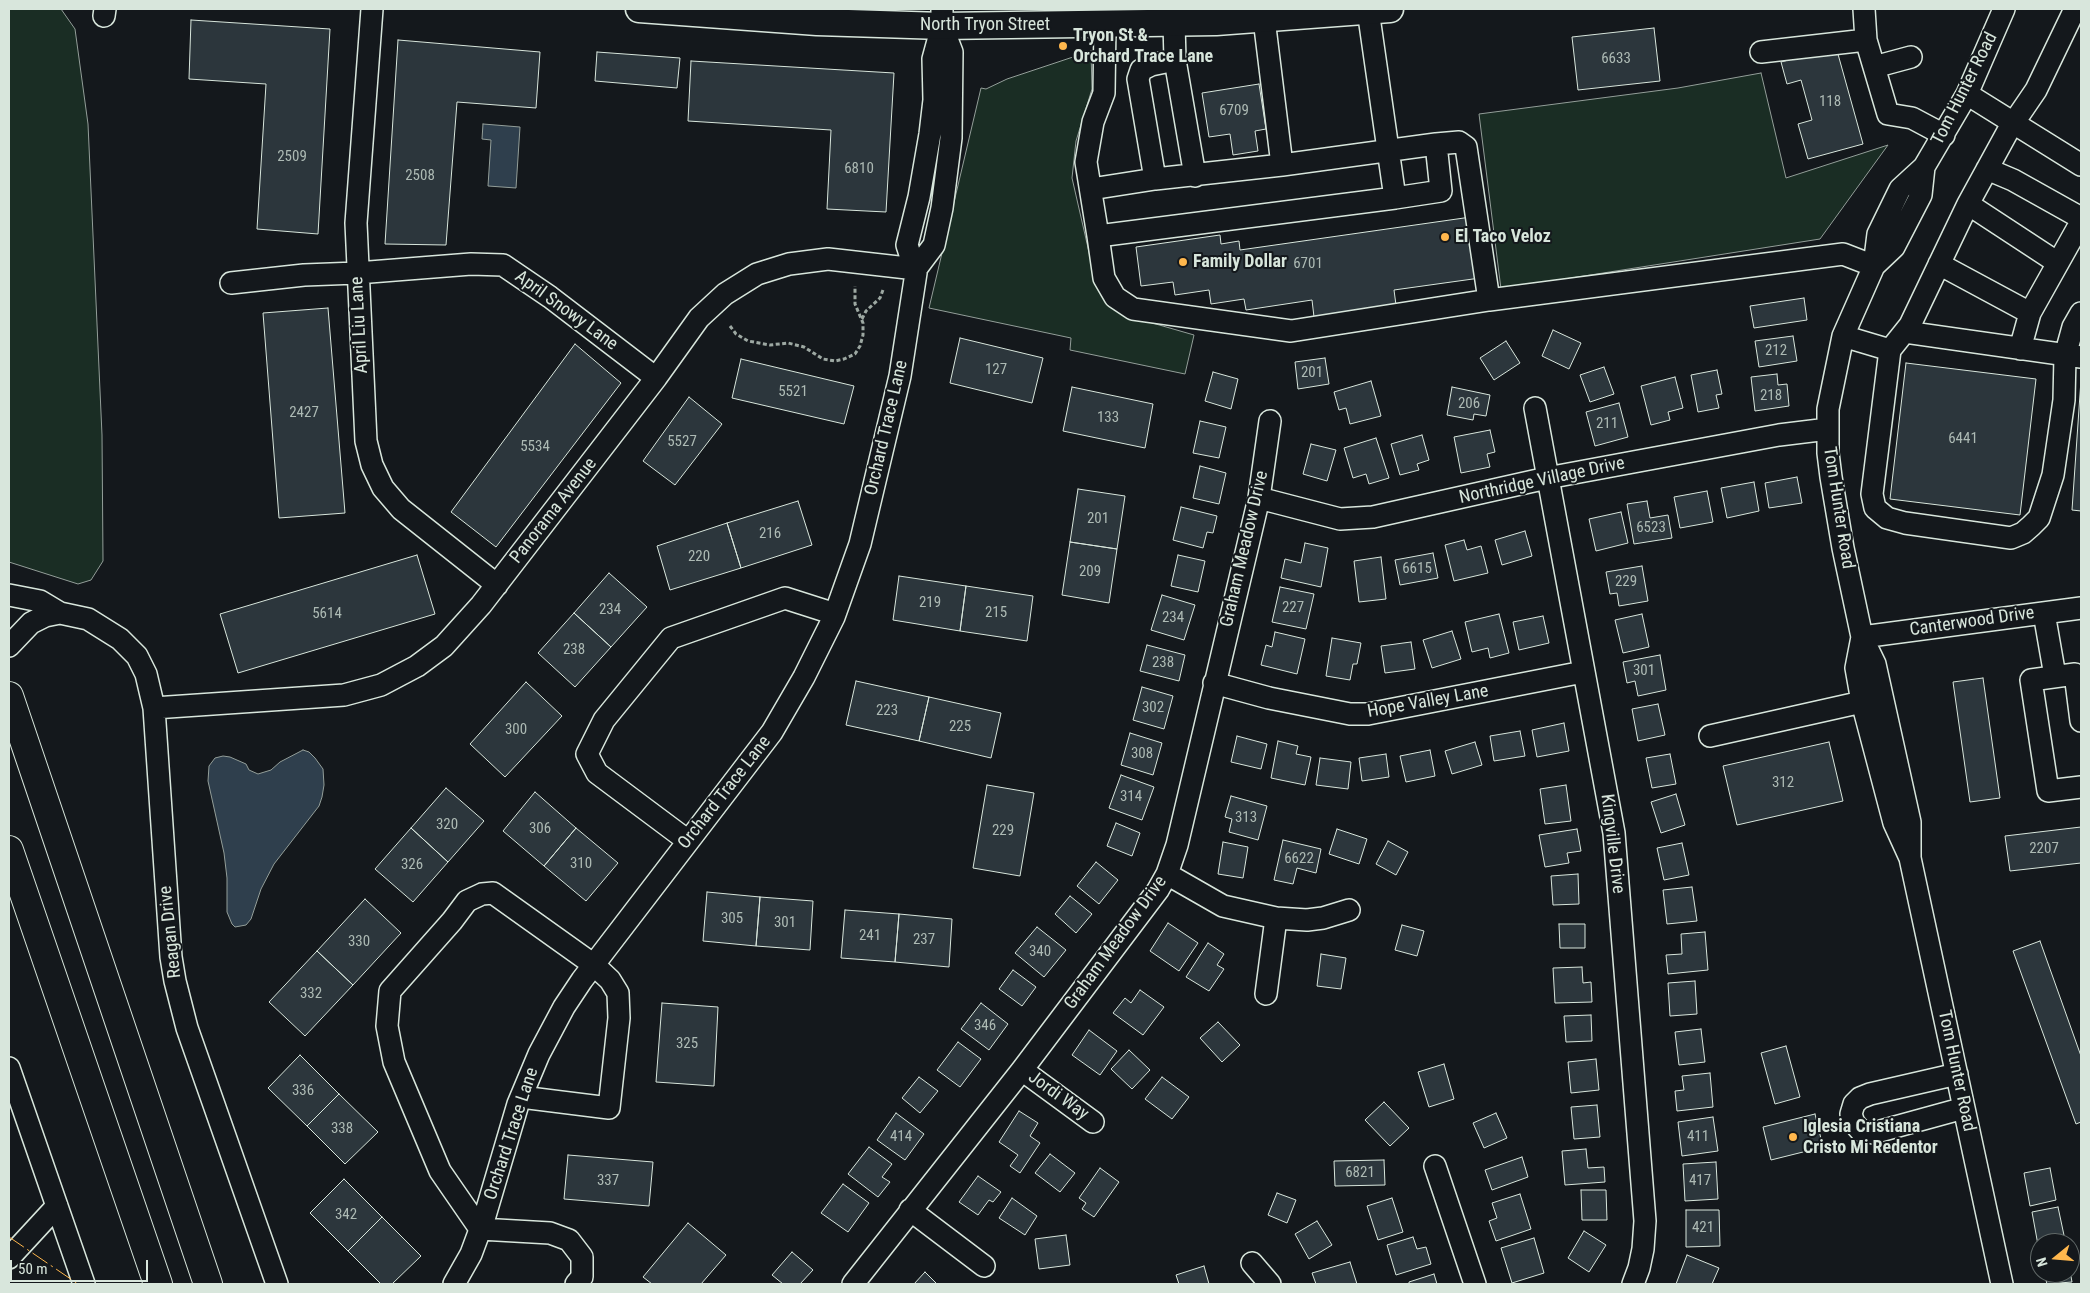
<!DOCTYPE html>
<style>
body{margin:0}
#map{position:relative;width:2090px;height:1293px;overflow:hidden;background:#14181c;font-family:"Roboto Condensed",sans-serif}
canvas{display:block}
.frame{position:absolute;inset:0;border:10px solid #d8e6dc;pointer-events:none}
.north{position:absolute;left:2030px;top:1233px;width:50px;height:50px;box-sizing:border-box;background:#14181c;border:1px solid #626a69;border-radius:50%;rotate:253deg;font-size:14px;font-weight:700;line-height:20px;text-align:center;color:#d8e6dc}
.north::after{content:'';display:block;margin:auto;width:18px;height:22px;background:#ffb74d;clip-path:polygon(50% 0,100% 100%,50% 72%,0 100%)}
.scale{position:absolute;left:10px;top:1260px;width:138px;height:22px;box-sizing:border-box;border:2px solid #d8e6dc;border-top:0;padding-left:6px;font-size:15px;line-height:18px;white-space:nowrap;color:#d8e6dc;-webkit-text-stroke:4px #14181c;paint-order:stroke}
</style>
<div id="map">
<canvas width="2090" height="1293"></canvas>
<div class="frame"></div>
<div class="north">N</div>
<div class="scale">50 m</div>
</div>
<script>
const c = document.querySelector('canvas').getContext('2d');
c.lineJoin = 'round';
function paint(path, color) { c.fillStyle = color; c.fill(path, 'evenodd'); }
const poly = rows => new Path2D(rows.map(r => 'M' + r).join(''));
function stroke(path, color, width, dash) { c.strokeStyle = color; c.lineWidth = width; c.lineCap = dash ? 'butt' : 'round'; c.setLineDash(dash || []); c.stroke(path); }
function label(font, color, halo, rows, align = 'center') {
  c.font = font + ' "Roboto Condensed",sans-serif'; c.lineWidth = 4; c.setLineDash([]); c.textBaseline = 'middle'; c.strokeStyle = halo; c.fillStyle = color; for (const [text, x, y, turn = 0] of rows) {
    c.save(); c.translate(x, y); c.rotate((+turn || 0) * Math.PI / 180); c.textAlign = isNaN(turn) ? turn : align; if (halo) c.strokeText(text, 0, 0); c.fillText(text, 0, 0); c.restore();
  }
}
const green = poly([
 [9,9,61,9,75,29,88,124,102,435,103,561,91,580,78,584,9,562,9,9],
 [1091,51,1092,89,1076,141,1072,178,1094,274,1135,318,1194,335,1185,374,1070,350,1071,338,929,308,981,88,986,89,1007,79,1091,51],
 [1761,73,1786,178,1888,145,1820,239,1501,289,1479,114,1678,88,1761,73]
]);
const water = poly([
 [483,124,520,127,516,188,488,186,491,140,482,139,483,124],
 [303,750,309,752,315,758,323,769,324,785,322,797,319,806,274,864,261,889,251,919,246,925,235,927,232,924,227,912,227,878,224,853,208,781,209,766,215,758,223,756,230,757,246,764,249,770,258,774,271,770,280,762,303,750]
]);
const building = poly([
 [191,20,330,29,318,234,257,229,266,84,189,79,191,20],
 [1654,28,1660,81,1578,90,1572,37,1654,28],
 [398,40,540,52,536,108,457,102,446,245,385,244,398,40],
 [1836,47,1863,144,1808,159,1798,124,1812,120,1801,80,1787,84,1781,62,1836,47],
 [597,52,680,58,677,88,595,81,597,52],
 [691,61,894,73,886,212,827,209,831,130,688,121,691,61],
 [1259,84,1266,129,1255,131,1258,151,1233,155,1230,134,1209,137,1202,93,1259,84],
 [1471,217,1480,278,1394,290,1396,305,1314,317,1312,300,1246,310,1244,299,1211,304,1209,290,1175,295,1173,282,1141,286,1136,247,1220,235,1221,244,1239,241,1240,250,1471,217],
 [1804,298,1807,320,1754,328,1750,306,1804,298],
 [328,308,345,513,279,518,263,313,328,308],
 [1553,330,1581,343,1569,369,1542,356,1553,330],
 [1793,336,1797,361,1759,367,1755,341,1793,336],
 [960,338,1043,358,1032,403,950,383,960,338],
 [1506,341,1520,363,1494,380,1480,358,1506,341],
 [575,344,621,383,496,547,451,512,575,344],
 [1325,358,1329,384,1298,389,1295,362,1325,358],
 [741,359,854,386,844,424,732,398,741,359],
 [1906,363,2036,379,2020,515,1890,499,1906,363],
 [1604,367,1614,394,1590,402,1580,375,1604,367],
 [1717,370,1722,394,1716,395,1719,408,1698,412,1691,375,1717,370],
 [1213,372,1238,379,1231,409,1205,401,1213,372],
 [1777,374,1778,385,1787,384,1789,406,1755,411,1751,377,1777,374],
 [1675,377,1683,408,1668,412,1670,420,1651,425,1641,386,1675,377],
 [2081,380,2081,511,2072,510,2081,380],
 [1371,381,1381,416,1350,424,1346,408,1339,410,1334,392,1371,381],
 [1072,387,1153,404,1145,448,1063,431,1072,387],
 [1452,387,1490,395,1486,416,1474,414,1473,420,1447,415,1452,387],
 [689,397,722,424,675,485,643,461,689,397],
 [1619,403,1628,437,1595,446,1586,412,1619,403],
 [1200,421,1226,427,1219,458,1193,453,1200,421],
 [1490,430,1495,452,1487,454,1490,467,1461,473,1454,437,1490,430],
 [1422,435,1429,460,1417,464,1419,470,1400,475,1391,444,1422,435],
 [1376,438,1389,478,1369,484,1366,474,1353,478,1344,448,1376,438],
 [1311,444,1336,450,1327,481,1303,474,1311,444],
 [1200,466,1226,473,1219,504,1193,498,1200,466],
 [1797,477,1802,503,1769,508,1765,483,1797,477],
 [1754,482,1759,511,1727,518,1721,488,1754,482],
 [1078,489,1125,496,1117,549,1070,542,1078,489],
 [1707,491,1713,522,1680,528,1674,497,1707,491],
 [798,501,812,545,741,568,727,523,798,501],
 [1647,501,1650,518,1668,515,1672,538,1634,544,1627,504,1647,501],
 [1181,507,1217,516,1213,533,1207,532,1203,548,1173,540,1181,507],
 [1621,512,1628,543,1596,551,1589,519,1621,512],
 [727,523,741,568,670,590,657,546,727,523],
 [1525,531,1532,556,1502,565,1495,540,1525,531],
 [1464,540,1467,550,1481,546,1488,573,1454,581,1445,545,1464,540],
 [1070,542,1117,549,1109,603,1062,595,1070,542],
 [1305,543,1328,548,1321,587,1281,578,1285,559,1301,563,1305,543],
 [1433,553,1438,578,1400,585,1395,560,1433,553],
 [417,555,435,614,238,673,220,614,417,555],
 [1178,555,1205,561,1198,592,1171,586,1178,555],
 [1381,557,1386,599,1359,602,1354,561,1381,557],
 [1642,566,1648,601,1619,606,1617,593,1610,594,1606,572,1642,566],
 [609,573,647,607,611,647,574,613,609,573],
 [899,576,966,586,960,631,893,620,899,576],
 [966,586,1033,596,1027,641,960,631,966,586],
 [1280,587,1314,594,1306,629,1272,622,1280,587],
 [1162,595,1195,605,1184,640,1151,630,1162,595],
 [574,613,611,647,575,687,538,653,574,613],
 [1499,614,1509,653,1490,658,1488,648,1472,652,1465,622,1499,614],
 [1642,614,1649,647,1623,653,1615,620,1642,614],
 [1543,616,1549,643,1519,650,1513,622,1543,616],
 [1452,631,1461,659,1432,668,1423,640,1452,631],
 [1275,632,1305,639,1297,674,1261,665,1266,645,1272,647,1275,632],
 [1332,638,1361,643,1357,664,1353,664,1350,680,1326,676,1332,638],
 [1411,642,1415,669,1385,673,1381,646,1411,642],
 [1147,645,1185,655,1179,681,1140,671,1147,645],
 [1660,655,1666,690,1638,696,1635,681,1627,683,1623,662,1660,655],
 [1983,678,2000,798,1970,802,1953,682,1983,678],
 [856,681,929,697,919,741,846,725,856,681],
 [526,682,562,716,505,777,470,744,526,682],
 [1142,687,1173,696,1164,729,1133,720,1142,687],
 [929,697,1001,713,991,758,919,741,929,697],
 [1658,704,1665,735,1638,741,1632,709,1658,704],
 [1564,723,1569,751,1537,757,1532,730,1564,723],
 [1520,731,1525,756,1494,761,1490,736,1520,731],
 [1130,733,1162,743,1153,775,1121,765,1130,733],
 [1237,736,1267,744,1261,769,1231,762,1237,736],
 [1278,741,1298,746,1296,754,1311,757,1305,785,1271,778,1278,741],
 [1475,742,1482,765,1452,774,1445,751,1475,742],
 [1829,742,1843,801,1737,825,1723,766,1829,742],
 [1430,750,1435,776,1406,782,1400,756,1430,750],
 [1386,754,1389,777,1362,781,1359,758,1386,754],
 [1670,754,1676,784,1652,788,1646,758,1670,754],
 [1320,758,1351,762,1348,789,1316,785,1320,758],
 [1121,775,1154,787,1142,820,1109,808,1121,775],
 [987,785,1034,793,1020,876,973,868,987,785],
 [1566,785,1571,821,1545,824,1540,789,1566,785],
 [446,788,484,821,448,862,411,828,446,788],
 [535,792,576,828,544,866,503,831,535,792],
 [1676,794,1685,825,1661,833,1651,802,1676,794],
 [1231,796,1267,806,1258,840,1229,832,1232,819,1225,817,1231,796],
 [1116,823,1140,833,1132,856,1107,846,1116,823],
 [2081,827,2081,863,2010,871,2005,836,2081,827],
 [411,828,448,862,413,902,375,869,411,828],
 [576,828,618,863,586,901,544,866,576,828],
 [1337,829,1367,839,1359,864,1329,854,1337,829],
 [1577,829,1581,851,1567,853,1569,863,1545,867,1539,835,1577,829],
 [1283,840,1321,849,1316,873,1297,868,1293,884,1274,880,1283,840],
 [1388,841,1408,852,1396,875,1376,864,1388,841],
 [1223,842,1248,847,1243,878,1218,874,1223,842],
 [1682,843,1689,875,1664,880,1657,848,1682,843],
 [1096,862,1118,880,1099,904,1077,886,1096,862],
 [1578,874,1579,904,1553,905,1551,876,1578,874],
 [1692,887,1697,921,1667,924,1663,890,1692,887],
 [707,892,760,897,756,946,703,941,707,892],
 [1070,896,1092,914,1076,933,1055,914,1070,896],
 [760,897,813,901,810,950,756,946,760,897],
 [365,899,401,933,353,985,317,951,365,899],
 [845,910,899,914,895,962,841,958,845,910],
 [899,914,952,919,949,967,895,962,899,914],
 [1168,923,1198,943,1179,971,1150,951,1168,923],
 [1559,924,1585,924,1585,948,1560,948,1559,924],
 [1402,925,1424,931,1417,956,1395,950,1402,925],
 [1037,927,1066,950,1044,977,1015,953,1037,927],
 [1705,932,1708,970,1668,974,1666,955,1682,954,1681,934,1705,932],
 [2040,941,2081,1056,2081,1122,2076,1124,2013,951,2040,941],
 [1208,943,1224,954,1217,965,1224,969,1209,991,1186,977,1208,943],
 [317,951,353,985,305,1036,269,1002,317,951],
 [1321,954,1346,958,1341,989,1317,986,1321,954],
 [1582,967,1583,983,1591,982,1592,1002,1555,1003,1553,968,1582,967],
 [1013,970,1036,987,1022,1006,999,989,1013,970],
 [1695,981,1697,1014,1670,1016,1668,983,1695,981],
 [1140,990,1164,1007,1143,1035,1113,1013,1125,998,1131,1003,1140,990],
 [662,1003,718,1007,714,1086,656,1082,662,1003],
 [981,1003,1008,1024,989,1050,961,1029,981,1003],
 [1591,1015,1592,1041,1566,1042,1564,1016,1591,1015],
 [1218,1022,1240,1045,1222,1062,1200,1038,1218,1022],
 [1701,1029,1705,1062,1679,1065,1675,1032,1701,1029],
 [1089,1030,1117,1051,1100,1075,1072,1055,1089,1030],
 [958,1042,981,1059,960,1087,937,1070,958,1042],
 [1786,1046,1800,1097,1775,1104,1761,1053,1786,1046],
 [1129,1050,1150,1070,1132,1089,1111,1069,1129,1050],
 [300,1055,339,1094,307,1126,268,1088,300,1055],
 [1596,1059,1599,1090,1571,1093,1568,1062,1596,1059],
 [1444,1064,1454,1099,1429,1107,1418,1072,1444,1064],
 [1710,1073,1713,1107,1677,1111,1675,1091,1684,1090,1682,1076,1710,1073],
 [919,1077,938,1091,920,1113,902,1098,919,1077],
 [1162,1077,1189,1097,1172,1119,1145,1099,1162,1077],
 [339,1094,378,1132,345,1164,307,1126,339,1094],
 [1384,1102,1409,1128,1390,1146,1365,1120,1384,1102],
 [1597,1105,1600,1137,1574,1139,1571,1107,1597,1105],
 [1019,1111,1038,1123,1030,1136,1040,1143,1020,1173,1010,1166,1018,1155,999,1142,1019,1111],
 [896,1113,924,1134,905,1160,877,1140,896,1113],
 [1496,1113,1507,1138,1484,1148,1473,1123,1496,1113],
 [1815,1114,1823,1147,1771,1160,1763,1127,1815,1114],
 [1713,1117,1718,1151,1682,1156,1678,1122,1713,1117],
 [869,1147,892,1164,882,1177,890,1182,878,1197,848,1174,869,1147],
 [1586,1149,1588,1168,1604,1167,1605,1182,1565,1185,1562,1151,1586,1149],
 [1050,1154,1075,1173,1060,1192,1035,1173,1050,1154],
 [568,1155,653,1162,649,1206,564,1199,568,1155],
 [1522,1157,1528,1177,1492,1190,1485,1170,1522,1157],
 [1384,1160,1385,1185,1335,1186,1334,1161,1384,1160],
 [1716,1162,1718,1199,1685,1201,1683,1164,1716,1162],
 [1100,1168,1119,1182,1094,1217,1082,1209,1086,1203,1079,1198,1100,1168],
 [2050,1168,2056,1200,2030,1206,2024,1173,2050,1168],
 [978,1176,1001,1192,993,1202,989,1200,978,1215,959,1202,978,1176],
 [344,1179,382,1217,348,1251,310,1213,344,1179],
 [843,1184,869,1203,848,1232,821,1213,843,1184],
 [1581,1190,1606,1190,1607,1220,1582,1220,1581,1190],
 [1277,1193,1296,1200,1287,1223,1268,1215,1277,1193],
 [1520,1194,1531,1229,1496,1241,1489,1221,1497,1218,1492,1203,1520,1194],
 [1012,1198,1037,1216,1025,1235,999,1218,1012,1198],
 [1392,1198,1403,1232,1378,1240,1367,1206,1392,1198],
 [2058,1207,2065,1240,2040,1243,2038,1245,2032,1212,2058,1207],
 [1686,1210,1719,1210,1720,1246,1686,1247,1686,1210],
 [382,1217,421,1256,392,1284,381,1284,348,1251,382,1217],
 [1317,1221,1332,1245,1309,1259,1295,1234,1317,1221],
 [688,1223,726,1255,701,1284,652,1284,643,1277,688,1223],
 [1584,1231,1606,1245,1589,1272,1568,1258,1584,1231],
 [1066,1235,1070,1265,1039,1269,1035,1239,1066,1235],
 [1413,1237,1417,1249,1426,1247,1431,1264,1396,1275,1387,1245,1413,1237],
 [1534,1238,1544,1273,1512,1283,1501,1248,1534,1238],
 [792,1252,813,1270,800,1284,783,1284,772,1275,792,1252],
 [1687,1255,1719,1268,1712,1284,1676,1284,1687,1255],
 [1350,1262,1357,1284,1316,1284,1312,1273,1350,1262],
 [1204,1266,1209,1284,1179,1284,1176,1275,1204,1266],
 [2070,1271,2072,1282,2047,1284,2044,1273,2070,1273,2070,1271],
 [925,1272,937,1284,914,1284,925,1272],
 [1434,1274,1437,1284,1409,1284,1409,1282,1434,1274]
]);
const path = poly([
 [862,319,866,311,880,298,883,290],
 [730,326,736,334,748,341,770,345,788,343,804,347,823,359,835,361,844,359,855,354,860,346,863,335,863,323,855,304,855,286]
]);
const minor = poly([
 [372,9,356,223,366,441,372,465,383,488,401,509,497,585],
 [1864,9,1866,40],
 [2075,9,2036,90,2008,131,1968,204,1910,325,1890,350,1872,494,1875,508,1887,518,1905,523,2011,538,2023,533,2031,526,2039,518,2053,475,2064,400,2065,356,2073,327,2081,313],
 [104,16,105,9],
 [1264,19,1282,165,1436,144,1459,142,1466,147,1489,300,1843,254,1874,266],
 [1105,24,1104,93,1093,122,1086,162,1098,236,1395,198,1368,10],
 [1761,52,1866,40,1888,114,1912,118,1944,135],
 [1175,60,1195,176],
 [1874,67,1911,57],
 [1967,94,2081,165],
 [1924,167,1967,94,2004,9],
 [1987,169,2013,180,2081,218],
 [1155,179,1282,165],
 [1091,189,1155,179,1138,79,1141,70,1151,65,1175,60,1174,23],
 [1395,198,1441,191,1436,144],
 [1968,204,2058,263],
 [1098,236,1104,278,1115,297,1133,309,1291,331,1489,300],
 [1939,264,2030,313],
 [1874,266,1894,247,1921,195,1924,167,1900,189,1878,234,1874,266,1843,336,1828,409,1828,453,1831,477,1843,548,1862,637,2081,608],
 [916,269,934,245,942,208,951,138,952,52,942,26],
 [231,283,304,275,357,273,471,264,503,265,550,297,656,378],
 [1905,332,2081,357],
 [1843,336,1890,350],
 [2020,349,2030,313,2081,222],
 [1535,408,1614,833,1645,1221,1643,1249,1639,1268,1633,1284],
 [1259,498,1340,519,1373,517,1547,478,1779,435,1828,429],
 [9,595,40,601,60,613,88,619,120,639,137,656,146,674,154,708,171,957,175,981,187,1028,277,1284],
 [2044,613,2055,676],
 [9,646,31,623,45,616,60,613],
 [1214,683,1269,698,1350,714,1368,714,1583,672],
 [154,708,344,695,381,685,417,666,444,646,481,605,656,378,699,318,725,294,757,274,789,264,828,259,916,269],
 [2081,721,2075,674,2031,680,2048,791,2081,787],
 [1710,736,1862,702],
 [688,841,597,773,587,754,604,720,671,638,785,598,835,614],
 [1910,858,1910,822,1875,664,1862,637,1856,668,1862,702,1894,823,1910,858,2002,1284],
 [1167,874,1223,906,1276,918,1307,920,1323,918,1349,910],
 [1266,994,1276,918],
 [9,1068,84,1284],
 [1022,1070,1093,1122],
 [1957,1074,1870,1094,1860,1098,1854,1104,1851,1114,1854,1123,1861,1131,1873,1133,1964,1108],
 [521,1097,609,1108,619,1018,618,993,610,980,594,965,493,893,482,894,467,901,452,921,390,991,387,1026,394,1062,440,1171,480,1229,550,1233,569,1240,582,1257,582,1277,576,1284],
 [1435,1166,1475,1284],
 [910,1210,984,1266],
 [9,1258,57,1206],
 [1252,1263,1270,1284],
 [454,1284,471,1254,484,1219,518,1104,539,1054,564,1007,582,980,772,732,804,677,834,617,860,544,900,376,916,273,907,245,919,197,930,134,934,100,933,59,942,26,942,9],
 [853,1284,1022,1070,1158,890,1167,874,1177,845,1259,498,1270,421]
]);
const major = poly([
 [639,9,817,22,942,26,1216,22,1390,9]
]);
const highway = poly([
 [9,696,208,1284],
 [9,850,158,1284]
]);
const power = poly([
 [9,1237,78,1284]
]);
const markers = [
 [1063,46,5,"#ffb74d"],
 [1445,237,5,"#ffb74d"],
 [1183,262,5,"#ffb74d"],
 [1793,1137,5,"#ffb74d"]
];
const numberNames = [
 ["6633",1616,59],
 ["118",1830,102],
 ["6709",1234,111],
 ["2509",292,157],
 ["6810",859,169],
 ["2508",420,176],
 ["6701",1308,264],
 ["212",1776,351],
 ["127",996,370],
 ["201",1312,373],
 ["5521",793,392],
 ["218",1771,396],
 ["206",1469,404],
 ["2427",304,413],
 ["133",1108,418],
 ["211",1607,424],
 ["6441",1963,439],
 ["5527",682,442],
 ["5534",535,447],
 ["201",1098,519],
 ["6523",1651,528],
 ["216",770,534],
 ["220",699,557],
 ["6615",1417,569],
 ["209",1090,572],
 ["229",1626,582],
 ["219",930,603],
 ["227",1293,608],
 ["234",610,610],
 ["215",996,613],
 ["5614",327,614],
 ["234",1173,618],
 ["238",574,650],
 ["238",1163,663],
 ["301",1644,671],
 ["302",1153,708],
 ["223",887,711],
 ["225",960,727],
 ["300",516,730],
 ["308",1142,754],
 ["312",1783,783],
 ["314",1131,797],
 ["313",1246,818],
 ["320",447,825],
 ["306",540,829],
 ["229",1003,831],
 ["2207",2044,849],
 ["6622",1299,859],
 ["310",581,864],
 ["326",412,865],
 ["305",732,919],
 ["301",785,923],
 ["241",870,936],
 ["237",924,940],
 ["330",359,942],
 ["340",1040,952],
 ["332",311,994],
 ["346",985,1026],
 ["325",687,1044],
 ["336",303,1091],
 ["338",342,1129],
 ["414",901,1137],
 ["411",1698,1137],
 ["6821",1360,1173],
 ["337",608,1181],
 ["417",1700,1181],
 ["342",346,1215],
 ["421",1703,1228]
];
const streetNames = [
 ["North Tryon Street",985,25],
 ["Tom Hunter Road",1965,89,-63],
 ["April Snowy Lane",566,311,36],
 ["April Liu Lane",360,325,-93],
 ["Orchard Trace Lane",887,428,-77],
 ["Northridge Village Drive",1542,481,-12],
 ["Tom Hunter Road",1838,508,81],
 ["Panorama Avenue",554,511,-52],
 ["Graham Meadow Drive",1245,549,-77],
 ["Canterwood Drive",1972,622,-8],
 ["Hope Valley Lane",1428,702,-10],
 ["Orchard Trace Lane",725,793,-52],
 ["Kingville Drive",1612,844,83],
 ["Reagan Drive",171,932,-96],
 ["Graham Meadow Drive",1116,943,-54],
 ["Tom Hunter Road",1956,1071,78],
 ["Jordi Way",1058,1096,36],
 ["Orchard Trace Lane",512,1134,-72]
];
const poiNames = [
 ["Tryon St &",1073,36],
 ["Orchard Trace Lane",1073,57],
 ["El Taco Veloz",1455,237],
 ["Family Dollar",1193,262],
 ["Iglesia Cristiana",1803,1127],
 ["Cristo Mi Redentor",1803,1148]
];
paint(green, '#1a2d24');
stroke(green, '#939e99', 1);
paint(water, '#2f3f4d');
stroke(water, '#939e99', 1);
paint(building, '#2c363c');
stroke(building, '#d8e6dc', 1);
stroke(minor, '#d8e6dc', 24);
stroke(major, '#d8e6dc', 29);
stroke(highway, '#d8e6dc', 30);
stroke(path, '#9da8a2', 3, [4, 2.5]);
stroke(minor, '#14181c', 21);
stroke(major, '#14181c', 26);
stroke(highway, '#14181c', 28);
stroke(power, '#ffb74d', 1, [18, 4, 2.5, 4]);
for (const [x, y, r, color] of markers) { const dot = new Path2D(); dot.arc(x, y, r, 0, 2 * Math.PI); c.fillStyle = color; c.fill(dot); stroke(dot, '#14181c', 2); }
label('15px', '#adbab4', null, numberNames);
label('18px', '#d8e6dc', '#14181c', streetNames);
label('bold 18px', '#d8e6dc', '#14181c', poiNames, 'left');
</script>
